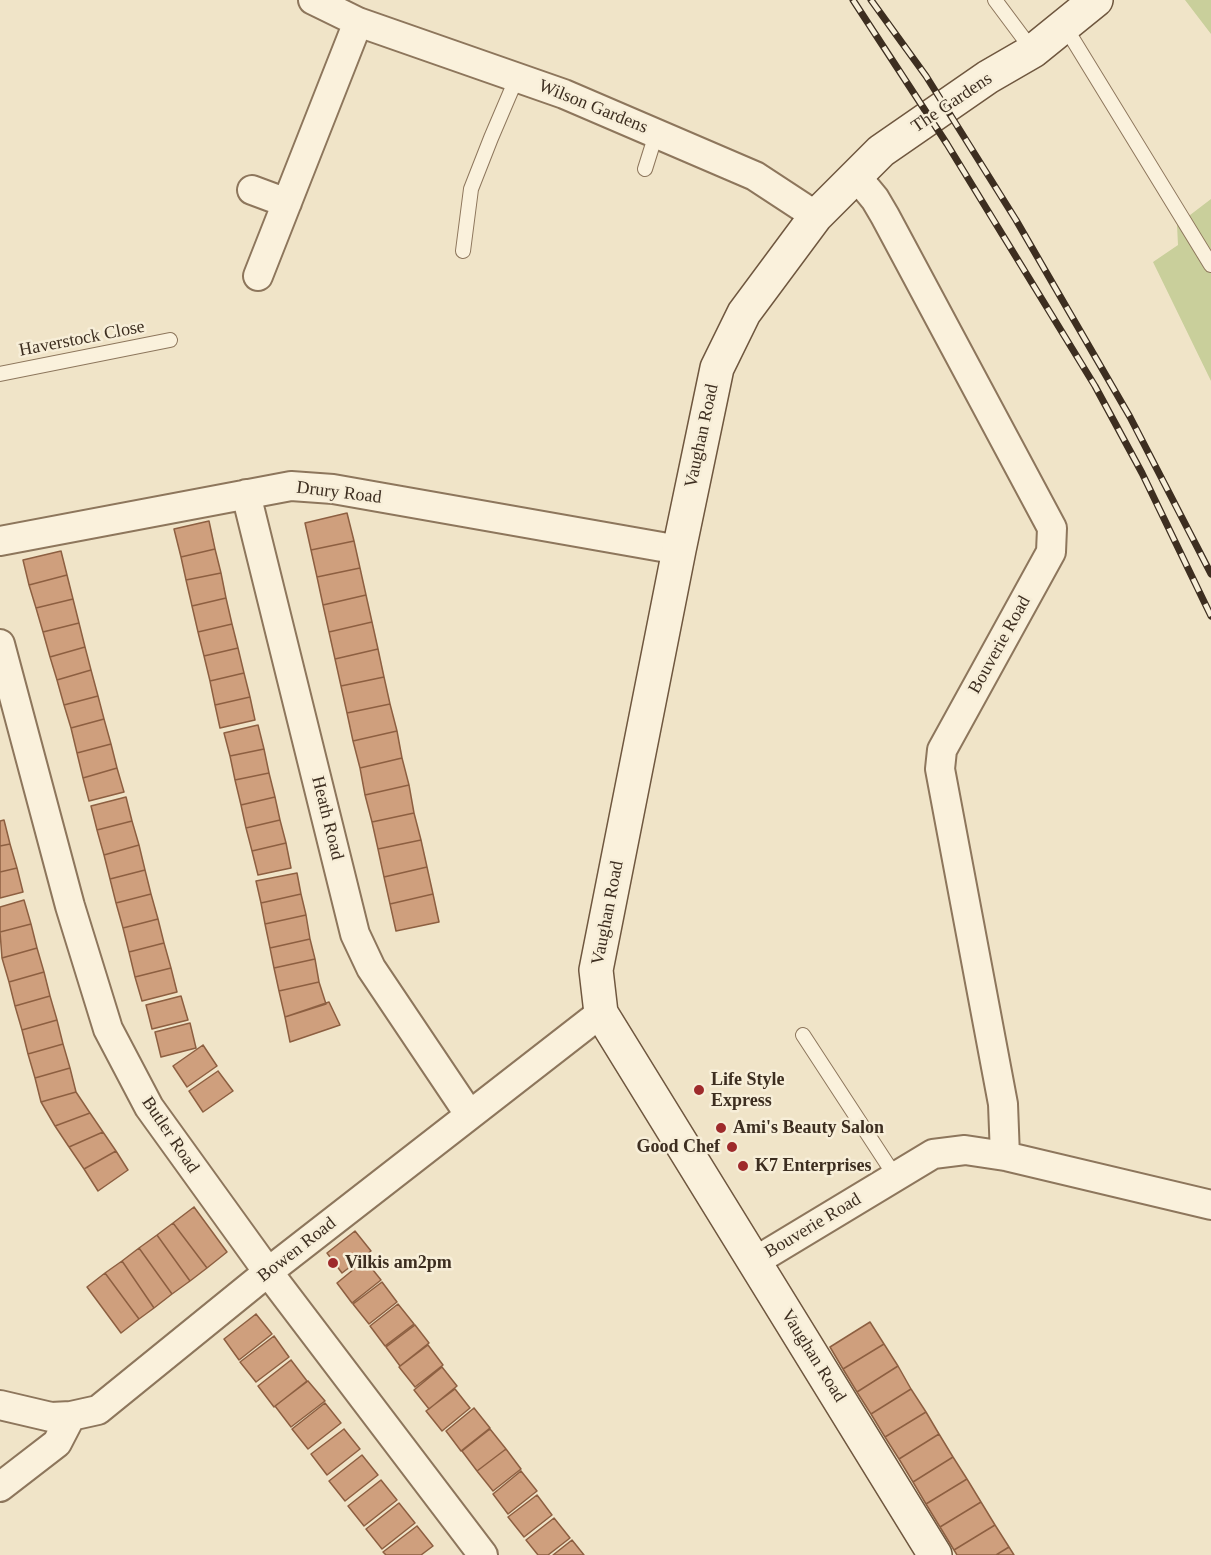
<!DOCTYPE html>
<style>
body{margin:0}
canvas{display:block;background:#f0e4c8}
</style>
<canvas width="1211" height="1555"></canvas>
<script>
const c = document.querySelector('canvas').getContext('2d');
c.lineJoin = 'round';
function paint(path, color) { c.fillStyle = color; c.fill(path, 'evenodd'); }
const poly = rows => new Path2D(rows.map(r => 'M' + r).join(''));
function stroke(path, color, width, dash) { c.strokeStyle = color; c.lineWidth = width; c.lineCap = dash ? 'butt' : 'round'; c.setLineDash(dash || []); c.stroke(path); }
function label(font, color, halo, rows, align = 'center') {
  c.font = font + ' Georgia,serif'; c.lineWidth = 5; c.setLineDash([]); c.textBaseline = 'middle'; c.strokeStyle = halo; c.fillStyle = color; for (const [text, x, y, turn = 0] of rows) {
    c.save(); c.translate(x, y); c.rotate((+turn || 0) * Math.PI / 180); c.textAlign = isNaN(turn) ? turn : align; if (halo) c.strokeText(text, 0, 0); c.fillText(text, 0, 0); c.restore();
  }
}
const green = poly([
 [1185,0,1211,0,1211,34],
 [1211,199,1211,381,1153,262,1178,245,1177,225]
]);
const building = poly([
 [347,513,354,541,311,550,305,523,347,513],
 [209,521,215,549,181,557,174,529,209,521],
 [354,541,360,568,317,577,311,550,354,541],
 [215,549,221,573,186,580,181,557,215,549],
 [61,551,67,575,29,585,23,560,61,551],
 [360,568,366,595,323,605,317,577,360,568],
 [221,573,226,598,192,606,186,580,221,573],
 [67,575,73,599,36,608,29,585,67,575],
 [366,595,372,622,329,632,323,605,366,595],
 [226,598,232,624,198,632,192,606,226,598],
 [73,599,79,623,43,632,36,608,73,599],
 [372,622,378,649,335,659,329,632,372,622],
 [79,623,85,647,50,657,43,632,79,623],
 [232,624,238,648,204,656,198,632,232,624],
 [85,647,91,670,57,680,50,657,85,647],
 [238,648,244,673,210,681,204,656,238,648],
 [378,649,384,677,341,686,335,659,378,649],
 [91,670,98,696,64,705,57,680,91,670],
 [244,673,250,697,215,705,210,681,244,673],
 [384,677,390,704,347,713,341,686,384,677],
 [98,696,104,719,71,728,64,705,98,696],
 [250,697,255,720,220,728,215,705,250,697],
 [390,704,397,731,353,741,347,713,390,704],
 [104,719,111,744,77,753,71,728,104,719],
 [258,725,264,749,230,756,224,733,258,725],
 [397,731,402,758,360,768,353,741,397,731],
 [111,744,117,768,83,778,77,753,111,744],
 [264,749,269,773,235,780,230,756,264,749],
 [402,758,409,785,365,795,360,768,402,758],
 [117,768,124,792,89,801,83,778,117,768],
 [269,773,275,797,241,805,235,780,269,773],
 [409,785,414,813,372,822,365,795,409,785],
 [126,797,132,821,97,830,91,806,126,797],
 [275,797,280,820,246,828,241,805,275,797],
 [414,813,421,840,378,849,372,822,414,813],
 [4,820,10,844,0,846,0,821,4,820],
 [280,820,286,843,252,851,246,828,280,820],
 [132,821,139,845,104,855,97,830,132,821],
 [421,840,427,867,384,877,378,849,421,840],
 [286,843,291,868,258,875,252,851,286,843],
 [10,844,17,868,0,872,0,846,10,844],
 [139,845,145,870,110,879,104,855,139,845],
 [427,867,433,894,390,904,384,877,427,867],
 [17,868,23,892,0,898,0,872,17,868],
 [145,870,151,894,116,903,110,879,145,870],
 [297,873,301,894,261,903,256,881,297,873],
 [151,894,158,919,123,928,116,903,151,894],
 [301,894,306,915,265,924,261,903,301,894],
 [433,894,439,922,396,931,390,904,433,894],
 [24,900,31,924,0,932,0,907,24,900],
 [306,915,310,939,270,948,265,924,306,915],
 [158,919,164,943,129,952,123,928,158,919],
 [31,924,37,948,2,958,0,932,31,924],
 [310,939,315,959,274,968,270,948,310,939],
 [164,943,171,968,135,977,129,952,164,943],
 [37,948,44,972,9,982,2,958,37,948],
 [315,959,319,982,279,991,274,968,315,959],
 [171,968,177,992,142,1001,135,977,171,968],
 [44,972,50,996,15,1006,9,982,44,972],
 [319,982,326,1004,285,1017,279,991,319,982],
 [50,996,57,1020,22,1030,15,1006,50,996],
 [181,996,188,1020,152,1029,146,1005,181,996],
 [329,1002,340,1025,290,1042,285,1017,329,1002],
 [57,1020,63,1044,28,1054,22,1030,57,1020],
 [190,1023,196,1048,161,1057,155,1032,190,1023],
 [63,1044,70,1068,35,1078,28,1054,63,1044],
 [203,1045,217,1066,187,1087,173,1066,203,1045],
 [70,1068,76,1092,41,1102,35,1078,70,1068],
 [218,1071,233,1091,203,1112,189,1091,218,1071],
 [76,1092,90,1113,55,1126,41,1102,76,1092],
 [90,1113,103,1132,69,1147,55,1126,90,1113],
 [103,1132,116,1151,84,1169,69,1147,103,1132],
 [116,1151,128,1170,98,1191,84,1169,116,1151],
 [194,1207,227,1252,207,1268,173,1223,194,1207],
 [173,1223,207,1268,190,1281,157,1235,173,1223],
 [355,1231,371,1251,342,1273,327,1253,355,1231],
 [157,1235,190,1281,172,1294,139,1248,157,1235],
 [139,1248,172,1294,154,1308,122,1261,139,1248],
 [365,1260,381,1280,352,1303,337,1283,365,1260],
 [122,1261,154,1308,139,1319,105,1273,122,1261],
 [105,1273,139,1319,121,1333,87,1287,105,1273],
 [382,1282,397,1302,369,1324,353,1304,382,1282],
 [398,1304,414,1324,385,1346,370,1326,398,1304],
 [256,1314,272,1334,239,1360,224,1339,256,1314],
 [870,1322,884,1344,843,1369,830,1347,870,1322],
 [415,1325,429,1343,400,1366,386,1347,415,1325],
 [274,1336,289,1357,256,1382,240,1362,274,1336],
 [884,1344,898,1366,857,1392,843,1369,884,1344],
 [428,1345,443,1365,415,1387,399,1367,428,1345],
 [291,1360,307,1381,274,1407,258,1386,291,1360],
 [898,1366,911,1389,871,1414,857,1392,898,1366],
 [442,1367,457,1386,429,1409,414,1390,442,1367],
 [308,1381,325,1401,291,1427,275,1406,308,1381],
 [455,1389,470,1408,442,1431,426,1411,455,1389],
 [911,1389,926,1412,885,1437,871,1414,911,1389],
 [325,1403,341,1423,308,1449,292,1429,325,1403],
 [474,1408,490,1428,461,1451,446,1431,474,1408],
 [926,1412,939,1434,899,1459,885,1437,926,1412],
 [344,1429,360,1449,327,1475,311,1454,344,1429],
 [490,1429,506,1449,477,1471,462,1451,490,1429],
 [939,1434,953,1457,913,1482,899,1459,939,1434],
 [506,1449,521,1469,493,1491,477,1471,506,1449],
 [362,1455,378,1475,345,1501,329,1481,362,1455],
 [953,1457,967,1479,926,1504,913,1482,953,1457],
 [521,1471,537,1491,508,1514,493,1494,521,1471],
 [967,1479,981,1502,940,1527,926,1504,967,1479],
 [381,1480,397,1500,364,1526,348,1506,381,1480],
 [537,1495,552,1515,524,1537,508,1517,537,1495],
 [981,1502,995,1525,954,1550,940,1527,981,1502],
 [399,1503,415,1523,382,1549,366,1529,399,1503],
 [554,1518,570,1538,548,1555,538,1555,526,1540,554,1518],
 [995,1525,1009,1547,996,1555,957,1555,954,1550,995,1525],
 [417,1526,433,1546,421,1555,386,1555,383,1552,417,1526],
 [572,1540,584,1555,553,1555,572,1540],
 [1009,1547,1014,1555,996,1555,1009,1547]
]);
const lane = poly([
 [995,0,1033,51],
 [1064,25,1211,265],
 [645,169,656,134],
 [463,251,471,189,491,138,517,77],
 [0,374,170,340],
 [803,1035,895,1176]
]);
const street = poly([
 [313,0,358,22,564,94,755,176,816,216],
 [856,176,875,199,885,216,1052,528,1051,552,942,750,940,769,1003,1104,1005,1156],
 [252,190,287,203],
 [258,276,358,22],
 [246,494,355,934,371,968,469,1114],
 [0,541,291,486,333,489,679,550],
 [0,644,70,906,108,1029,149,1107,268,1272,483,1555],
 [754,1262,933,1154,965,1150,1005,1156,1211,1205],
 [0,1405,51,1417,71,1416,98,1410,268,1272,601,1013],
 [0,1487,57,1443,71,1416]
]);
const secondary = poly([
 [935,1555,601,1013,596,970,679,550,717,368,744,313,816,216,881,151,988,77,1033,51,1096,0]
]);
const rail = poly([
 [853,0,947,144,1095,386,1142,473,1211,616],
 [871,0,926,76,1016,220,1130,417,1211,574]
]);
const markers = [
 [699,1090,6,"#9e2a2b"],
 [721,1128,6,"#9e2a2b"],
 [732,1147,6,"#9e2a2b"],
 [743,1166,6,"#9e2a2b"],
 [333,1263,6,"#9e2a2b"]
];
const streetNames = [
 ["The Gardens",952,103,-34],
 ["Wilson Gardens",593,107,22],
 ["Haverstock Close",82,339,-11],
 ["Vaughan Road",702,436,-78],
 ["Drury Road",339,493,7],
 ["Bouverie Road",1000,645,-61],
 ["Heath Road",327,818,76],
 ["Vaughan Road",608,913,-79],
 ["Butler Road",170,1135,56],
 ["Bouverie Road",813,1226,-31],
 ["Bowen Road",297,1250,-38],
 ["Vaughan Road",813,1356,58]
];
const poiNames = [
 ["Life Style",711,1080],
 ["Express",711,1101],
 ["Ami's Beauty Salon",733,1128],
 ["Good Chef",720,1147,"right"],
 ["K7 Enterprises",755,1166],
 ["Vilkis am2pm",345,1263]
];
paint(green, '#c9cf9b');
paint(building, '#cf9f7d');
stroke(building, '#8d5f41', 1.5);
stroke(lane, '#8d765c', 16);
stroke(street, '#8d765c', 32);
stroke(secondary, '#6f573f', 36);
stroke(lane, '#faf1dc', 14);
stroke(street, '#faf1dc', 28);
stroke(secondary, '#faf1dc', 33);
stroke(rail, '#3d2e20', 7);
stroke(rail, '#f7eed8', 4.5, [14]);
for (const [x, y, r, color] of markers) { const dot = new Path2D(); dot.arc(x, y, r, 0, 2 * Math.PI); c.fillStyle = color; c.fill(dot); stroke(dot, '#f7eed8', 2); }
label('18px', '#3d2e20', '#f7eed8', streetNames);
label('bold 18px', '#3d2e20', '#f7eed8', poiNames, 'left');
</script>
